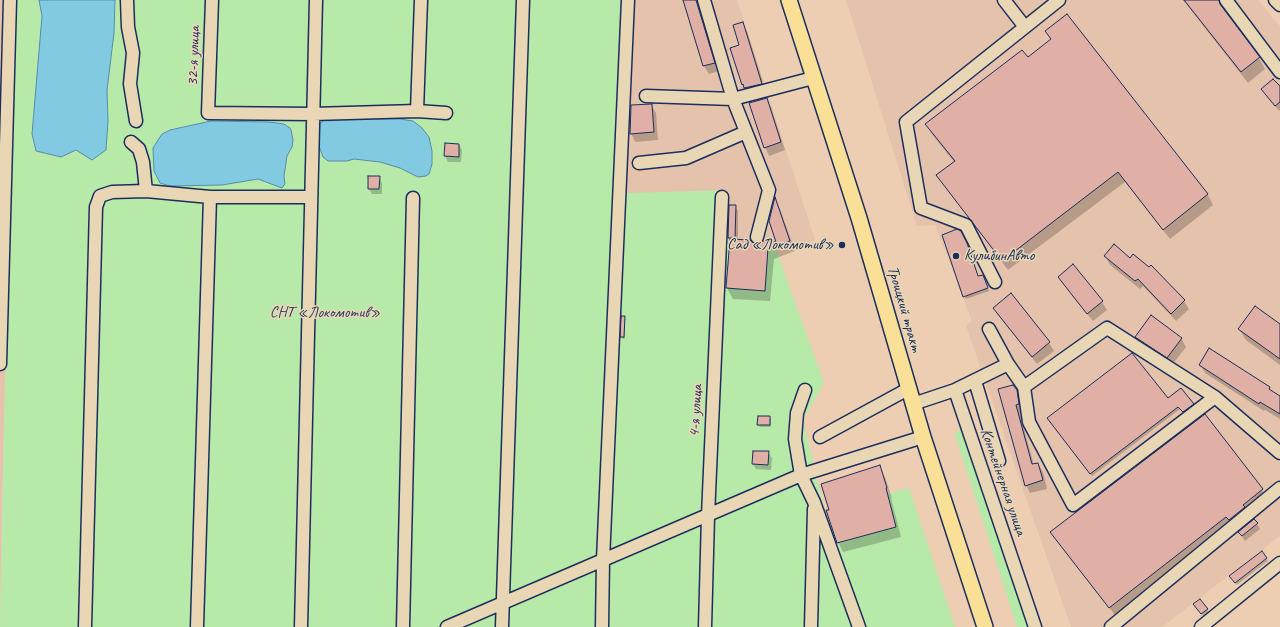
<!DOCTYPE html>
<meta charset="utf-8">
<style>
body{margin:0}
canvas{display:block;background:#edceb2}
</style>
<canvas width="1280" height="627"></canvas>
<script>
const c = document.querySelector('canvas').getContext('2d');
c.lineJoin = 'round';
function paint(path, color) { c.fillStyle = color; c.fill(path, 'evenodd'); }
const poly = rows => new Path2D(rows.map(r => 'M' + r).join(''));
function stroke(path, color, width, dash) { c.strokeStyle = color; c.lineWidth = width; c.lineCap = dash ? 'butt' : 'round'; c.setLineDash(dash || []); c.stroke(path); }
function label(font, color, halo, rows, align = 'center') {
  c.font = font + ' Caveat,sans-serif'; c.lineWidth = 3; c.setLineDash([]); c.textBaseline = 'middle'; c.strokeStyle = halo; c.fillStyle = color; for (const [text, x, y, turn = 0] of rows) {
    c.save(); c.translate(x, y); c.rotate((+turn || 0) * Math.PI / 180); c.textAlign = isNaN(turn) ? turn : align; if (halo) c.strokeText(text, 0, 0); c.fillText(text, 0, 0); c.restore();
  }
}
const built = poly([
 [0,0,13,0,0,603],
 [627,0,737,0,815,240,797,249,773,241,730,245,627,193],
 [846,0,1258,0,1280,26,1280,536,1162,627,1071,627,966,326,972,321,935,225,917,226]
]);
const green = poly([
 [13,0,627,0,627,193,725,190,730,245,773,241,824,383,803,420,829,529,889,512,884,495,909,488,955,627,0,627],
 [962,430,1028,618,1031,627,1017,627,954,432]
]);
const water = poly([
 [39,0,115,0,114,33,107,90,108,121,106,150,92,160,76,150,61,157,36,151,32,134,42,16,39,0],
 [337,118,400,119,413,121,422,128,429,137,432,151,432,164,429,174,426,176,418,177,400,168,380,162,354,159,347,161,328,161,323,157,319,146,319,125,325,119,337,118],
 [211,121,269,122,284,124,290,128,291,130,293,140,292,147,287,156,284,176,285,184,282,188,258,179,222,185,170,186,160,183,154,171,153,148,162,134,170,130,211,121]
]);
const shadow = poly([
 [684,0,698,0,719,71,709,74,704,66],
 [1183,0,1220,0,1225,9,1225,12,1259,58,1265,69,1248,83],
 [1067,15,1208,195,1213,205,1170,239,1125,182,1008,270,944,185,938,175,954,162,932,134,926,124,1028,58,1051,40,1046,32],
 [742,23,747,31,763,82,744,87,743,84,740,46],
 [763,84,765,91,747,92,745,89],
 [1280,88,1280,110,1279,111,1262,89],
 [766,99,771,107,785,150,769,156,765,147],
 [651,105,656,113,658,140,635,142,631,133],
 [446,144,459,145,462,150,461,162,448,162,445,156],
 [379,177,382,183,382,194,372,194,369,188],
 [775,200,780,209,795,251,774,259,770,301,733,299,727,288,731,242,729,238,730,206,735,206,738,211,738,240,755,245,777,243],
 [943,235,978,277,984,278,989,291,966,299],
 [1105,256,1184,301,1189,309,1176,321,1143,286,1140,289,1110,265],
 [1059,277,1102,302,1107,310,1093,321,1064,285],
 [994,308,1049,343,1054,351,1037,364,999,316],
 [624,317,625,319,625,339,623,339,621,337],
 [1280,325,1280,365,1246,340,1239,329],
 [1136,337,1181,338,1186,347,1172,365,1141,345],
 [1200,365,1269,388,1271,392,1280,397,1280,419,1265,410,1264,411,1205,373],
 [999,390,1016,390,1021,399,1023,413,1020,414,1034,465,1038,464,1043,472,1047,489,1030,493,1026,485],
 [1167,400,1193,404,1195,406,1185,414,1180,409,1092,476,1049,420],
 [1205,416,1262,490,1267,498,1115,615,1056,540],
 [770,417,771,419,771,427,760,427,758,425],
 [768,452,772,458,771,470,756,469,753,464],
 [880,467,885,477,892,498,891,498,901,537,843,552,838,542,830,510],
 [1257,524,1260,529,1245,541,1239,532],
 [1262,552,1268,561,1237,585,1232,578],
 [1200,600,1209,612,1203,616,1196,607]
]);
const building = poly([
 [683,0,696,0,715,63,703,66,683,0],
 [1184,0,1219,0,1220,4,1260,57,1241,72,1184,0],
 [1067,14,1208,194,1163,230,1118,172,1002,261,936,175,955,161,925,124,1022,50,1028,57,1051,39,1045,31,1067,14],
 [743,22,762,84,744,88,743,84,742,85,730,48,739,45,733,25,743,22],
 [1273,79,1280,86,1280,102,1275,106,1261,89,1273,79],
 [767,98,781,142,764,148,749,103,767,98],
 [652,104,654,132,630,134,631,105,652,104],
 [445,143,459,144,459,157,444,156,445,143],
 [368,176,380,176,379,189,368,189,368,176],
 [775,197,790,241,768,248,765,291,726,288,730,239,750,240,756,244,759,244,763,241,776,242,769,221,775,197],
 [729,205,736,205,735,238,728,238,729,205],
 [957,229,961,231,967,243,978,276,983,275,988,288,963,297,942,235,957,229],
 [1114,244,1130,258,1133,254,1149,267,1151,265,1185,300,1171,314,1138,279,1135,281,1104,256,1114,244],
 [1073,264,1103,301,1087,314,1058,277,1073,264],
 [1011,293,1050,342,1032,357,993,308,1011,293],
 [1255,306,1280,324,1280,359,1238,329,1255,306],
 [1151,315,1182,338,1167,358,1135,337,1151,315],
 [621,316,625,316,624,337,620,337,621,316],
 [1209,348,1270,387,1269,389,1280,396,1280,414,1260,402,1259,404,1199,365,1209,348],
 [1132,353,1168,398,1181,388,1194,404,1183,412,1178,407,1090,474,1047,418,1132,353],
 [1013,385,1017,390,1019,404,1016,405,1032,464,1038,463,1043,480,1025,486,998,389,1013,385],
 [1205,414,1263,489,1243,505,1245,507,1229,520,1226,517,1109,608,1050,532,1205,414],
 [758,416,770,416,770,425,757,425,758,416],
 [753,451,769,451,768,465,752,464,753,451],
 [880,465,887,488,886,488,896,527,837,543,826,510,829,510,821,484,880,465],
 [1254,519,1258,523,1242,536,1238,532,1254,519],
 [1262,551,1267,558,1235,583,1229,576,1262,551],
 [1200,599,1208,609,1201,614,1193,604,1200,599]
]);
const minor = poly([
 [127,0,128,27,133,53,130,84,136,121],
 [212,0,208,113,313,114,417,111,446,113],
 [704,0,733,99,769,190,757,237],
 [1004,0,1025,27],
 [1226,0,1280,72],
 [1275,0,1280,5],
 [646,96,733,99,813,78],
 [417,111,421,0],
 [131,142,139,149,143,162,146,191],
 [639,163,686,158,746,132],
 [995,282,966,225,921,208,906,122,1059,0],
 [989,329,1008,364],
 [0,364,10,0],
 [975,381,999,461],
 [1024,387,1107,328,1215,397],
 [805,390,797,413,795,439,801,475,814,502,859,627],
 [955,390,1008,364,1024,387,1029,422,1073,505,1215,397,1280,453],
 [913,404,955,390,1035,627],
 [820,437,908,389],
 [85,627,96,207,100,196,112,192,146,191,210,197,311,197],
 [197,627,210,197],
 [301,627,316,0],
 [403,627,413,198],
 [447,627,801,475,923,437],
 [502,627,523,0],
 [602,627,603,560,628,0],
 [705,627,708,516,722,197],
 [811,627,814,509],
 [1111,627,1280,488],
 [1201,627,1280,563]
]);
const major = poly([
 [789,0,859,218,923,437,985,627]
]);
const markers = [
 [842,245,4,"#1b2f5e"],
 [956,256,4,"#1b2f5e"]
];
const streetNames = [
 ["32-я улица",194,56,-88],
 ["Троицкий тракт",904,309,74],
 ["4-я улица",696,411,-87],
 ["Контейнерная улица",1003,482,71]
];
const poiNames = [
 ["Сад «Локомотив»",834,245],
 ["КулибинАвто",964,256,"left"]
];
const parkNames = [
 ["СНТ «Локомотив»",325,313]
];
paint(built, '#e5c2ac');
paint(green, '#b7e9a9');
paint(water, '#81cae2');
stroke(water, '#588cad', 1);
paint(shadow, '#0003');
paint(building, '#e0afa5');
stroke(building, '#1b2f5e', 1);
stroke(minor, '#1b2f5e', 15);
stroke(major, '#1b2f5e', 18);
stroke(minor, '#e9d6b4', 12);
stroke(major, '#fadf96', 15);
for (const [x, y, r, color] of markers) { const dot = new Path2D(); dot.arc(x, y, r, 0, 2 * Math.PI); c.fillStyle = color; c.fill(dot); stroke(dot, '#e9d6b4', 1.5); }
label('16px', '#1b2f5e', '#e9d6b4', streetNames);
label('16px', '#1b2f5e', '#e9d6b4', poiNames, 'right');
label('16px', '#2b4266', '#e9d6b4', parkNames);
</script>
